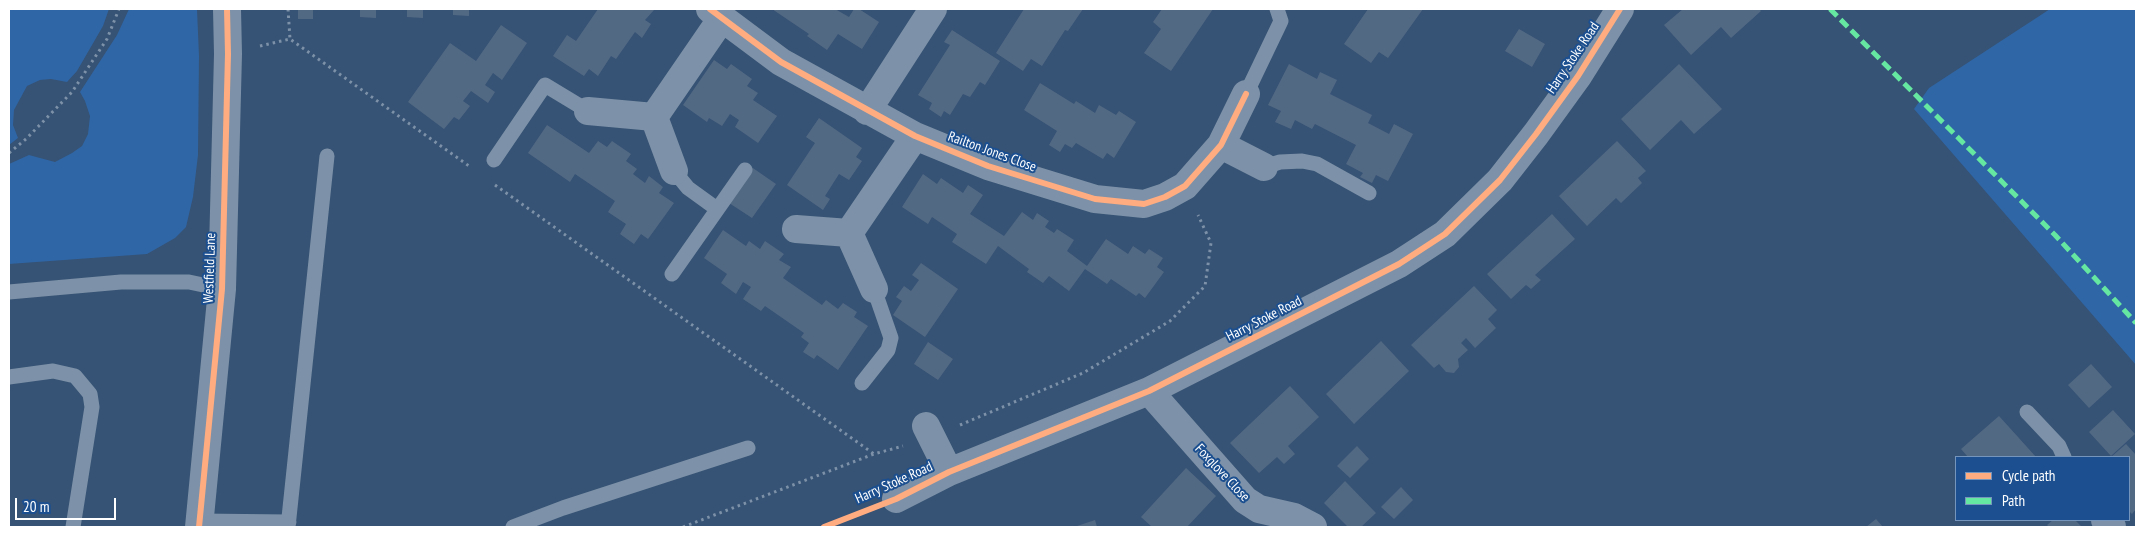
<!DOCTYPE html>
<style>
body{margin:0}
#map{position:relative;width:2145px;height:536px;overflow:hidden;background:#365274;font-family:"PT Sans Narrow",sans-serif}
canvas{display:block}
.frame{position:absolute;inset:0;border:10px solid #fff;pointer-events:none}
.legend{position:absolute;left:1955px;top:456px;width:175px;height:65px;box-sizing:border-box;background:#1b4f8f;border:1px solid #7695bc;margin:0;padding:6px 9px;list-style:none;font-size:15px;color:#fff}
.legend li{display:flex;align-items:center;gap:10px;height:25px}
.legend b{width:25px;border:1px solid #7695bc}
.scale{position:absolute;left:15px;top:498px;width:101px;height:22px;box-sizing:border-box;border:2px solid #fff;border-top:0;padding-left:6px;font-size:15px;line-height:18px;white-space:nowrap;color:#fff;-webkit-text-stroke:4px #1b4f8f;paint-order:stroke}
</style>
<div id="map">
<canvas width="2145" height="536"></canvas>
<div class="frame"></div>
<ul class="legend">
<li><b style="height:6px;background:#ffac80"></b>Cycle path</li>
<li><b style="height:6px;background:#66e7a1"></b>Path</li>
</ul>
<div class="scale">20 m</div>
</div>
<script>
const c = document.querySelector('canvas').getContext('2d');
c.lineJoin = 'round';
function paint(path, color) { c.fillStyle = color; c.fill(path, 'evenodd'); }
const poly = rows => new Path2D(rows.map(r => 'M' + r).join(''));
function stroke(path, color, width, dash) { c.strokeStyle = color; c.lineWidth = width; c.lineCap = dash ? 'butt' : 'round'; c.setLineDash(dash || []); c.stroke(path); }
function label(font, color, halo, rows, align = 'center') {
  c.font = font + ' "PT Sans Narrow",sans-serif'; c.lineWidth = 4; c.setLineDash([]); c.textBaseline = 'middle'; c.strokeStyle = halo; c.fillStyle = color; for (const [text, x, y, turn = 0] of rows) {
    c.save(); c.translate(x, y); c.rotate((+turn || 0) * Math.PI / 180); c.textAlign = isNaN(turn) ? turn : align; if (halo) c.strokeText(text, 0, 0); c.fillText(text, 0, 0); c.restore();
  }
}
const green = poly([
 [9,9,109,9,103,26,77,71,67,82,51,79,40,80,27,86,14,110,13,125,18,138,9,145],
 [129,9,197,9,199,56,198,155,193,197,186,227,175,238,147,254,9,264,9,164,29,155,55,162,72,153,82,146,88,134,90,116,85,101,80,92,117,35],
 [2050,9,2136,9,2136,365,1914,109,1929,88]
]);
const building = poly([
 [298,9,313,9,313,19,298,19],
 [360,9,376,9,376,18,360,17],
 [407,9,423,9,423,18,407,17],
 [453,9,469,9,469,16,453,15],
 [598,9,654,10,645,20,651,24,642,38,635,32,616,59,611,56,598,76,589,69,584,76,553,56,567,35,576,41],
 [772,9,835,9,849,17,854,9,859,9,879,22,862,49,838,34,827,50,807,36,809,34],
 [1024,9,1083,9,1068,31,1065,30,1042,66,1031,59,1023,71,996,53],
 [1162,9,1213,9,1171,71,1144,53,1161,29,1153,22],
 [1368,9,1423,9,1388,58,1379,52,1371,63,1344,44],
 [1683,9,1759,9,1761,11,1731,38,1721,27,1691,55,1664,25],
 [501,25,527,43,502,80,493,73,485,85,495,92,488,103,471,91,463,101,470,106,459,120,454,117,444,129,408,102,450,43,476,61],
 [1519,29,1545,44,1532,67,1505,51],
 [952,30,1000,61,985,85,980,82,970,97,963,94,950,115,944,111,941,117,929,109,932,103,918,95,950,45,944,42],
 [714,60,727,69,731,64,752,79,747,86,758,93,753,100,777,116,758,143,735,127,739,120,730,114,722,126,709,118,707,122,683,105],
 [1289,64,1317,79,1320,72,1337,80,1330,94,1372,115,1368,123,1389,134,1394,124,1413,134,1388,181,1376,175,1372,183,1360,177,1363,173,1346,164,1356,145,1315,124,1312,129,1295,120,1291,129,1275,122,1281,111,1268,105],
 [1679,64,1722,109,1694,134,1681,120,1650,150,1621,119],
 [1040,83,1074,104,1076,101,1095,113,1099,105,1116,115,1119,111,1136,122,1114,158,1107,153,1103,159,1076,143,1072,148,1065,144,1060,152,1049,145,1057,131,1024,110],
 [819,118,862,148,856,157,862,161,849,180,839,174,825,196,830,199,823,210,787,185,815,143,806,137],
 [547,125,589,153,598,141,607,147,612,141,631,154,626,161,637,169,633,174,645,183,649,176,663,187,659,193,674,203,648,239,641,234,634,244,620,234,626,224,608,212,615,201,575,174,570,182,528,153],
 [1617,141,1646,171,1638,178,1642,183,1621,203,1616,198,1587,226,1559,196],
 [750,166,776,184,752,218,726,201],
 [923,174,937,184,941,178,963,193,968,185,983,195,970,214,1004,236,1022,212,1033,220,1037,213,1049,221,1045,227,1054,233,1057,229,1074,240,1067,251,1087,266,1106,239,1128,254,1133,246,1145,254,1149,249,1163,258,1157,267,1164,272,1145,298,1139,293,1136,296,1111,279,1107,284,1085,269,1069,291,1049,276,1043,283,1027,272,1029,269,998,246,986,264,952,242,957,234,932,217,928,224,902,207],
 [1552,214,1575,239,1535,275,1541,280,1531,289,1526,285,1511,299,1487,274],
 [723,230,746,246,749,241,760,249,765,241,784,254,779,260,791,267,783,278,822,305,826,300,838,309,843,303,857,312,854,317,868,326,838,370,817,355,814,359,803,352,809,343,801,337,804,333,765,306,761,311,743,299,751,287,743,282,736,294,721,283,727,274,704,258],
 [921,263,958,289,925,337,893,315,902,301,896,297,904,286,911,291,919,280,912,275],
 [1474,286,1497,310,1488,319,1496,328,1475,348,1466,338,1461,343,1468,350,1458,359,1459,367,1454,373,1446,372,1439,364,1434,368,1411,345],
 [1381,341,1409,371,1354,424,1326,394],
 [928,342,953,359,938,380,914,364],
 [2091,364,2112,387,2089,408,2068,385],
 [1290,386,1319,417,1288,446,1295,454,1284,464,1277,457,1259,473,1230,443],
 [2113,410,2135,434,2111,456,2089,432],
 [1999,416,2018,437,2036,457,1968,457,1961,449],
 [2126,444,2136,455,2136,509,2132,514,2129,511,2129,457,2111,457],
 [1357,446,1369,459,1350,478,1337,466],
 [1186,468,1216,496,1187,527,1152,527,1141,517],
 [1345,481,1376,513,1361,527,1348,527,1324,503],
 [1401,487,1413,500,1394,519,1381,507],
 [1876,519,1883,527,1866,527],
 [1095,520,1097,527,1074,527],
 [2053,520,2075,520,2082,527,2049,527,2047,525]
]);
const path = poly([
 [288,9,290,39],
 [260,46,290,39,469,166],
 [9,153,26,139,72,92,107,39,119,9],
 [495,185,874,454],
 [960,425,1083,373,1170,321,1205,286,1211,243,1198,215],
 [683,527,874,454,903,446]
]);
const service = poly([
 [1246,94,1281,21,1277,9],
 [494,160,545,85,588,111],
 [1264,167,1280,162,1302,161,1317,164,1369,193],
 [674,171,688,188,717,209],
 [672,274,745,170],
 [9,292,121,282,189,282,222,289],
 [9,377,53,371,75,376,90,394,92,407,73,527],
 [862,383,888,350,891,338,874,289],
 [2027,412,2059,446,2064,457],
 [200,521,289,522],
 [288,527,327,156],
 [513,527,563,508,748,448]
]);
const minor = poly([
 [710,9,781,62,915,136,988,166,1095,199,1144,204,1165,197,1185,186,1221,145,1246,94],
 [588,111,654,117,674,171],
 [867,111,933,9],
 [654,117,722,18],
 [1221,145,1264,167],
 [796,229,849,233,874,289],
 [849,233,915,136],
 [1149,391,1245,500,1259,509,1294,517,1313,527],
 [926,426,949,472],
 [896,499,949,472,1149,391,1399,264,1445,234,1500,180,1536,134,1578,76,1620,9],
 [2105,520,2112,527],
 [199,527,222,289,228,54,227,9]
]);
const quiet = poly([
 [1830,9,2055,235,2136,323]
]);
const cycleway = poly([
 [710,9,781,62,915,136,988,166,1095,199,1144,204,1165,197,1185,186,1221,145,1246,94],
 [199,527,222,289,228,54,227,9],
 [824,527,896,499,949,472,1149,391,1399,264,1445,234,1500,180,1536,134,1578,76,1620,9]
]);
const streetNames = [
 ["Harry Stoke Road",1573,58,-56],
 ["Railton Jones Close",992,152,20],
 ["Westfield Lane",210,268,-88],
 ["Harry Stoke Road",1264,319,-27],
 ["Foxglove Close",1222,473,47],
 ["Harry Stoke Road",894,483,-24]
];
paint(green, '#2f66a5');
paint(building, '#526984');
stroke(path, '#7d92a8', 3, [2.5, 4]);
stroke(service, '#7d92a8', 15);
stroke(minor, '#7d92a8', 28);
stroke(quiet, '#66e7a1', 5, [10, 5]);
stroke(cycleway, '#ffac80', 6);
label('14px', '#fff', '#1b4f8f', streetNames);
</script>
